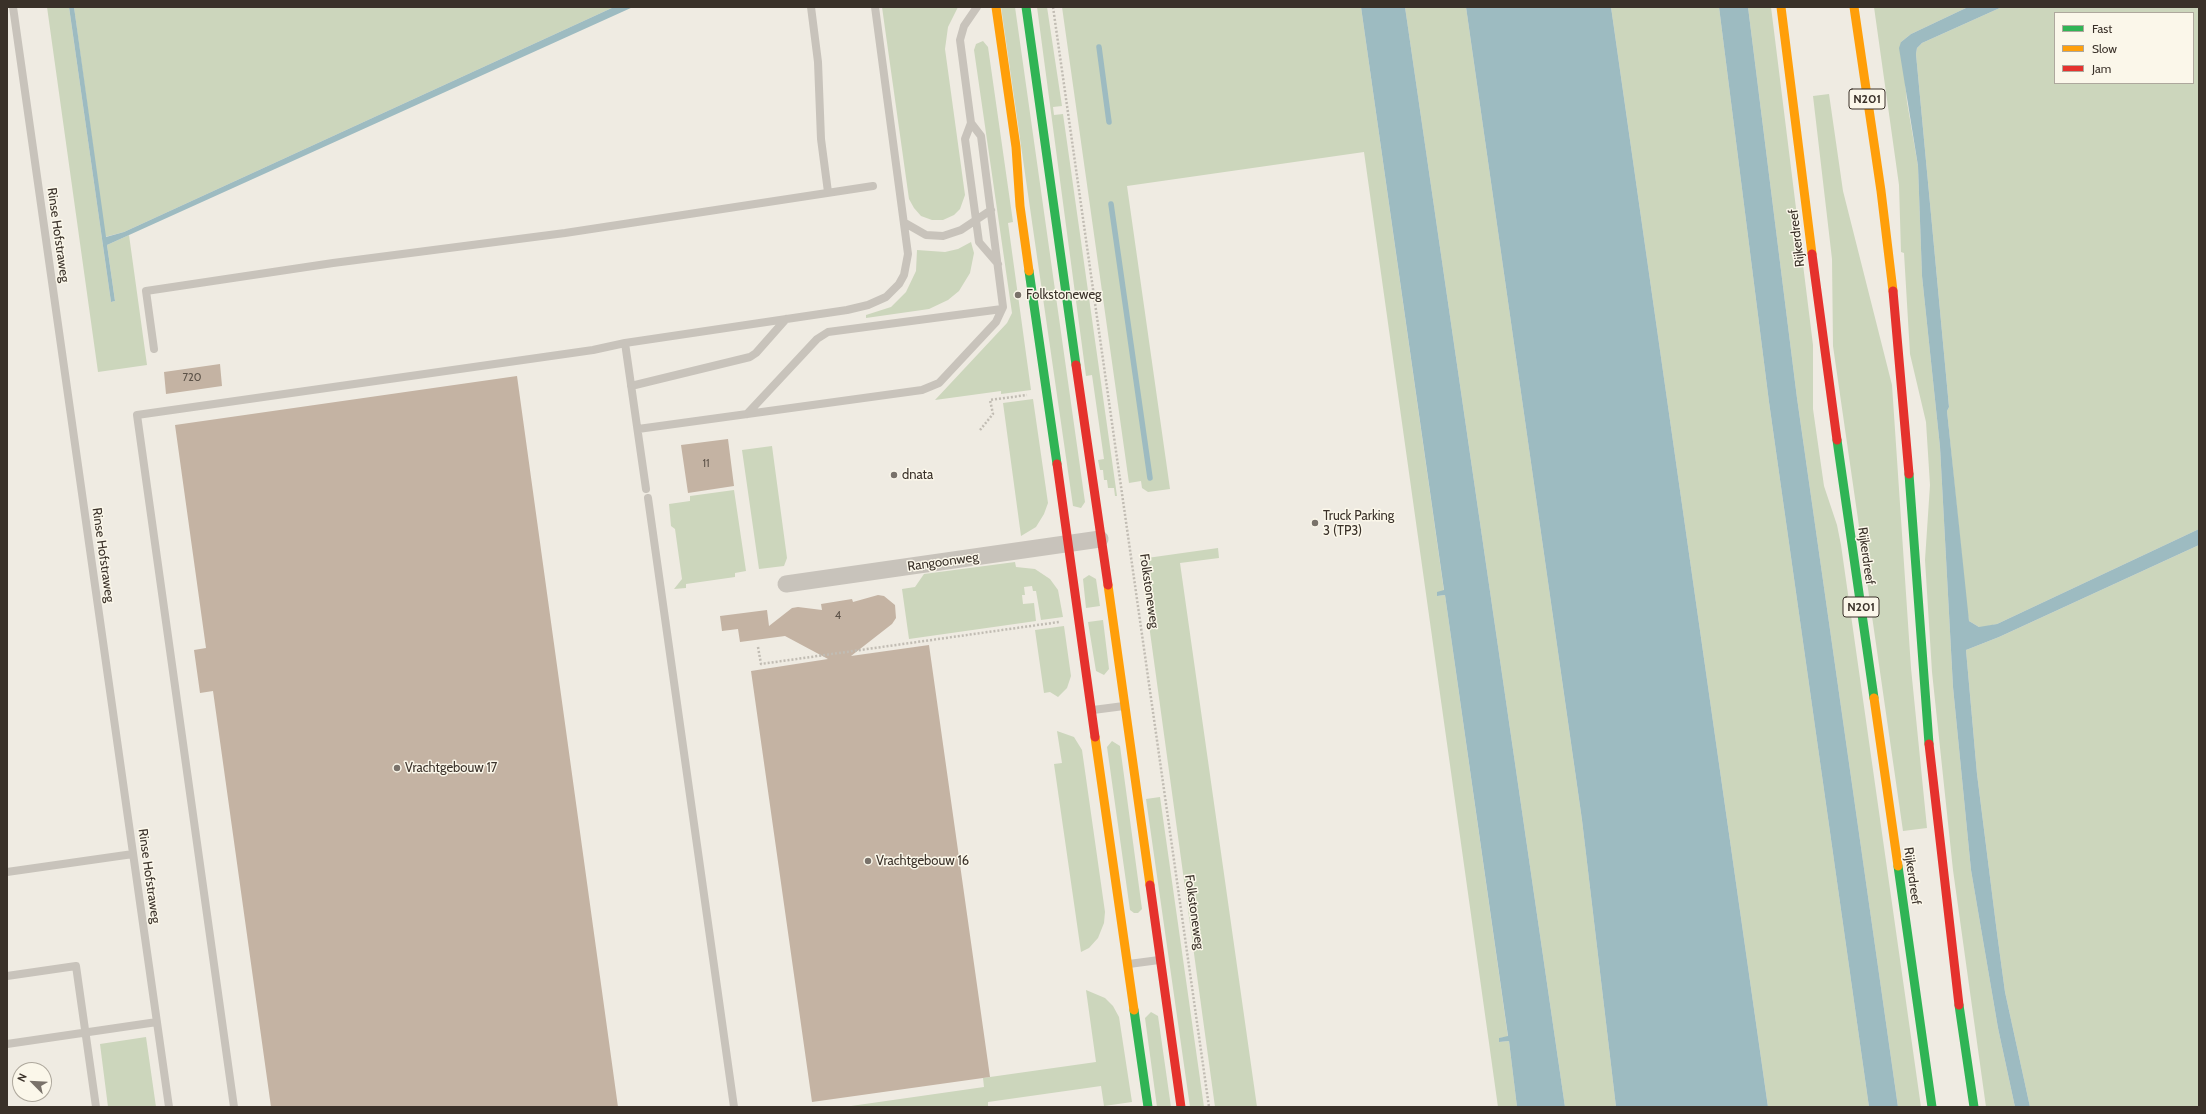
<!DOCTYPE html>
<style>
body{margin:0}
#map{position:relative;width:2206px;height:1114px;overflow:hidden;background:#efebe2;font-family:Cabin,sans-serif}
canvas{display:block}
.frame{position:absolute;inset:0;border:8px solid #3a3129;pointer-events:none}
.legend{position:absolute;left:2054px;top:12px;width:140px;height:72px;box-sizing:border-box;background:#fbf7ea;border:1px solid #aea89d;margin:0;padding:5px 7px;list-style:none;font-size:12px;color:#3a3129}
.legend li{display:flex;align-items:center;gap:8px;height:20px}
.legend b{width:20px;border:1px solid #aea89d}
.north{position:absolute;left:12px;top:1062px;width:40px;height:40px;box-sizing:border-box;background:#fbf7ea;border:1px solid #aea89d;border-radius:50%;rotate:294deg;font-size:11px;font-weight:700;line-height:16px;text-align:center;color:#3a3129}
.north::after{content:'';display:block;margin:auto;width:14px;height:18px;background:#79726a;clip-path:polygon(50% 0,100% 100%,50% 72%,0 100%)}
</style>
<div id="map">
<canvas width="2206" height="1114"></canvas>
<div class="frame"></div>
<ul class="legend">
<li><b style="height:5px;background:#30b455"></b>Fast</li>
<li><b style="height:5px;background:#ff9f0a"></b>Slow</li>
<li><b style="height:5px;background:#e5322d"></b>Jam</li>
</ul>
<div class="north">N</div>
</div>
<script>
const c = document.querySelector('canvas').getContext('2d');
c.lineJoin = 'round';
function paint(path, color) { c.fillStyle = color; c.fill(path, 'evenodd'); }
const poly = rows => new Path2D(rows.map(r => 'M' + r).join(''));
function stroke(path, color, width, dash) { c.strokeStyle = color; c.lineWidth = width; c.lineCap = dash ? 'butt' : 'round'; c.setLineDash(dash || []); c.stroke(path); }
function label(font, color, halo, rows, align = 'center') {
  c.font = font + ' Cabin,sans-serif'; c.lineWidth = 3; c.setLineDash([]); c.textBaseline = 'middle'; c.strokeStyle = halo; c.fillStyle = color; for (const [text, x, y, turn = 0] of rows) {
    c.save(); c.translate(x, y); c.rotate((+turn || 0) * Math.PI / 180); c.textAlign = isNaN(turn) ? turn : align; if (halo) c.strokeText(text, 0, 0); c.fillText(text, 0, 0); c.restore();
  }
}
const green = poly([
 [47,7,69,7,111,302,115,301,107,245,129,235,147,365,98,372],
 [74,7,614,7,124,232,105,237],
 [882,7,958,7,948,27,945,49,965,195,960,209,954,215,943,220,932,220,921,216,914,208,909,199],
 [1001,7,1015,7,1085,502,1081,508,1073,506],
 [1037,7,1047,7,1062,106,1053,107,1054,115,1063,114,1117,496,1115,496,1114,488,1108,488,1107,480,1104,480,1103,470,1100,470,1098,460,1104,459,1092,375,1086,376],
 [1062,7,1361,7,1444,591,1437,596,1445,595,1508,1037,1499,1038,1499,1042,1509,1041,1517,1107,1498,1107,1364,152,1127,186,1170,489,1148,492,1142,488,1141,481,1129,483],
 [1405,7,1466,7,1582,820,1616,1107,1565,1107],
 [1611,7,1719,7,1769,402,1869,1107,1768,1107],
 [1748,7,1771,7,1813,345,1813,409,1824,486,1837,525,1841,545,1921,1107,1898,1107,1797,398],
 [1874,7,1968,7,1911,34,1901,42,1907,102,1918,166,1922,276,1940,447,1953,687,1971,870,1998,1028,2015,1107,1986,1107,1953,870,1932,672,1925,560,1930,485,1926,422,1910,354,1904,253,1901,252,1899,185],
 [2002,7,2199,7,2199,529,1997,624,1984,627,1979,627,1969,621,1967,610,1947,411,1949,407,1916,54,1917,48,1922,43],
 [2055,13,2193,13,2193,83,2055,83],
 [983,41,988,47,1013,222,1008,223,1031,390,1001,394,1001,391,935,400,1007,323,1012,313,974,50,976,44],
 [1829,94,1843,191,1892,385,1911,668,1927,828,1903,831,1833,346,1832,259,1813,96],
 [971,242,974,253,970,273,959,291,948,300,929,309,866,318,866,315,891,307,906,292,916,271,917,250,945,252,958,249],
 [1033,399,1048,503,1044,514,1036,527,1021,536,1003,403],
 [772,446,787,558,784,566,759,569,742,450],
 [734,490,746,571,735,573,735,577,686,584,686,588,674,589,682,579,675,529,671,526,669,504,690,501,690,496],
 [2199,545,2199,1107,2030,1107,2005,992,1997,933,1977,774,1966,650,1999,637],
 [1218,548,1219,558,1180,563,1257,1107,1215,1107,1140,559],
 [1015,562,1016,567,1035,569,1050,579,1058,590,1063,617,1041,620,1036,591,1033,591,1032,586,1024,587,1025,595,1022,595,1023,604,1034,603,1036,621,909,639,902,589,915,587,924,574],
 [1089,575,1096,579,1100,606,1086,608,1083,579],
 [1103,620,1109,669,1104,675,1096,671,1088,622],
 [1064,626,1071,676,1067,688,1058,697,1050,692,1044,693,1035,630],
 [1057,731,1074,737,1082,750,1105,912,1104,923,1098,938,1089,948,1081,952,1054,764,1062,763],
 [1112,741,1120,746,1142,909,1138,913,1134,913,1130,910,1107,747],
 [1160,797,1204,1107,1190,1107,1146,799],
 [1086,990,1105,998,1113,1006,1119,1017,1132,1102,1104,1106,1101,1086,988,1102,988,1107,844,1107,984,1087,983,1078,1096,1062],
 [1151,1012,1158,1016,1171,1107,1157,1107,1145,1018],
 [146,1037,156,1107,108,1107,100,1044]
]);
const water = poly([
 [69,7,74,7,106,237,124,232,614,7,633,7,107,245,115,301,111,302],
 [1361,7,1405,7,1565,1107,1517,1107,1509,1041,1499,1042,1499,1038,1508,1036,1445,595,1437,596,1437,592,1444,590],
 [1466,7,1611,7,1768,1107,1616,1107,1582,820],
 [1719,7,1748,7,1797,398,1898,1107,1869,1107,1769,402],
 [1968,7,2002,7,1922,43,1917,48,1916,54,1949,407,1947,411,1969,621,1979,627,1997,624,2199,529,2199,545,1999,637,1966,650,1977,774,1997,933,2005,992,2030,1107,2015,1107,1998,1028,1971,870,1953,687,1940,447,1922,276,1918,166,1899,48,1901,42,1911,34]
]);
const stream = poly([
 [1099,47,1109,122],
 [1111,204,1150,478]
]);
const building = poly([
 [220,364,222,386,166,394,164,372],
 [517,376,618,1107,271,1107,213,691,200,693,194,650,206,648,175,425],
 [728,439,734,486,688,493,681,445],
 [878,595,884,596,895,605,896,618,892,624,851,656,929,645,990,1077,812,1102,751,671,828,659,785,636,740,642,738,629,722,631,720,616,767,610,769,626,792,608,798,607,822,610,821,604,852,599,853,602]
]);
const path = poly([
 [1053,7,1209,1107],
 [980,430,993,414,990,400,1027,395],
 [758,647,761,664,1059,622]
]);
const lane = poly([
 [13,7,169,1107],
 [811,7,818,62,821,139,828,192],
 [977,7,964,26,960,40,971,123,965,139,979,242,998,264],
 [905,223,926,235,943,236,961,230,991,210],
 [625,343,646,489],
 [154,349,146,291,333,263,565,233,873,186],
 [631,386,750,357,756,353,786,319],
 [747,414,817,339,828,332,1002,309],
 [638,429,922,390,939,383,996,322,1003,307,981,136,971,123],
 [648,498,734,1107],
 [1093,710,1124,706],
 [7,872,133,854],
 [1129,964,1159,960],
 [7,976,76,966,96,1107],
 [7,1044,157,1022],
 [234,1107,137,415,593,350,625,343,847,310,868,305,886,297,899,284,904,275,908,254,875,7]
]);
const street = poly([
 [786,584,1100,539]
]);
const fast = poly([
 [1026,7,1076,365],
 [1029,271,1057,464],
 [1837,440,1874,698],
 [1909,474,1929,744],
 [1898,866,1932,1107],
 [1959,1005,1974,1107],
 [1134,1010,1148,1107]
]);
const slow = poly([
 [996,7,1016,147,1020,206,1029,271],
 [1781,7,1812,254],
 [1854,7,1881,191,1893,291],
 [1108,585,1150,885],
 [1874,698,1898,866],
 [1095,737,1134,1010]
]);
const jam = poly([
 [1812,254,1837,440],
 [1893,291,1909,474],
 [1076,365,1108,585],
 [1057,464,1095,737],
 [1929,744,1959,1005],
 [1150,885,1181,1107]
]);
const markers = [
 [1018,295,4,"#79726a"],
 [894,475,4,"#79726a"],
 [1315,523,4,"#79726a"],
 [397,768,4,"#79726a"],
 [868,861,4,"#79726a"]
];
const numberNames = [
 ["720",192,378],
 ["11",706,464],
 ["4",838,616]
];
const shields = [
 [1867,99,36],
 [1861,607,36]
];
const shieldNames = [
 ["N201",1867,99],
 ["N201",1861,607]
];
const streetNames = [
 ["Rinse Hofstraweg",58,235,82],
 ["Rijkerdreef",1797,238,-97],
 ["Rinse Hofstraweg",103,555,82],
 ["Rijkerdreef",1866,556,82],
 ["Rangoonweg",943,562,-8],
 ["Folkstoneweg",1149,591,82],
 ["Rinse Hofstraweg",149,876,82],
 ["Rijkerdreef",1912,876,82],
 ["Folkstoneweg",1194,912,82]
];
const poiNames = [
 ["Folkstoneweg",1026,295],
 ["dnata",902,475],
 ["Truck Parking",1323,516],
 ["3 (TP3)",1323,531],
 ["Vrachtgebouw 17",405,768],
 ["Vrachtgebouw 16",876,861]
];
paint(green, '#ccd6bc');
paint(water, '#9dbbc1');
stroke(stream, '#9dbbc1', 5.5);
paint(building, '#c4b3a3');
stroke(path, '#c1bcb3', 2.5, [2, 2]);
stroke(lane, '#c8c3bb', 8);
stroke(street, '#c8c3bb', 17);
stroke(fast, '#30b455', 9);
stroke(slow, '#ff9f0a', 9);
stroke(jam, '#e5322d', 9);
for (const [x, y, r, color] of markers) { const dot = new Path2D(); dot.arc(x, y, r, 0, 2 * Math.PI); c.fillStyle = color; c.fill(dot); stroke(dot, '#fbf7ea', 1.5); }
label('11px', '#5c5248', null, numberNames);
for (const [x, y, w] of shields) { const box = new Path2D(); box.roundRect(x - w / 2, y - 10, w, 20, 3); c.fillStyle = '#fbf7ea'; c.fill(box); stroke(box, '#3a3129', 1); }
label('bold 12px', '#3a3129', null, shieldNames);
label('13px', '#3a3129', '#fbf7ea', streetNames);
label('13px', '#3a3129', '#fbf7ea', poiNames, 'left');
</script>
